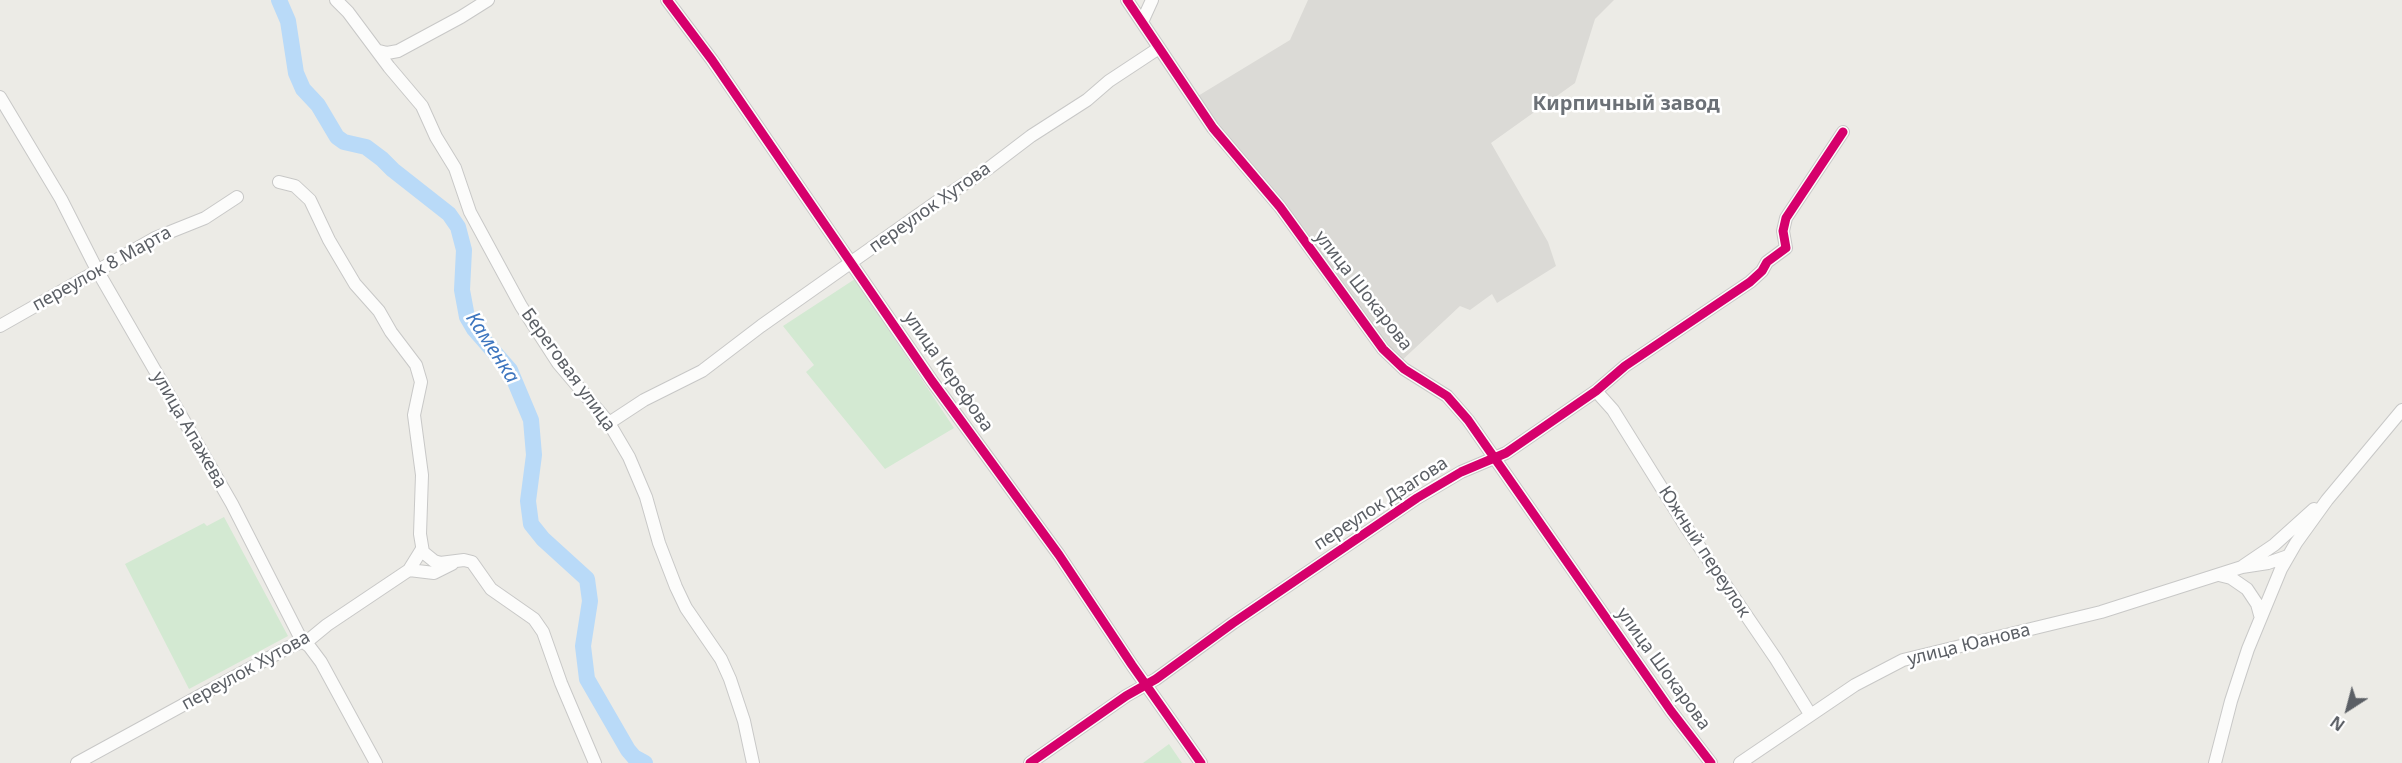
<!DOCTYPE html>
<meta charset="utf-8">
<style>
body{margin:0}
#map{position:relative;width:2402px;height:763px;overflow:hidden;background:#ecebe6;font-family:"Noto Sans",sans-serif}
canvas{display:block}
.north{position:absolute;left:2318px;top:679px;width:60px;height:60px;-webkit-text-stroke:4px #fff;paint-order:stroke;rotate:216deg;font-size:16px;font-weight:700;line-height:24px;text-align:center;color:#5b5f65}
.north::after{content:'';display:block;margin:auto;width:21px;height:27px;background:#5b5f65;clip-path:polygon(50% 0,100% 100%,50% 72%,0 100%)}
</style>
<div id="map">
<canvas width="2402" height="763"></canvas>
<div class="north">N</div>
</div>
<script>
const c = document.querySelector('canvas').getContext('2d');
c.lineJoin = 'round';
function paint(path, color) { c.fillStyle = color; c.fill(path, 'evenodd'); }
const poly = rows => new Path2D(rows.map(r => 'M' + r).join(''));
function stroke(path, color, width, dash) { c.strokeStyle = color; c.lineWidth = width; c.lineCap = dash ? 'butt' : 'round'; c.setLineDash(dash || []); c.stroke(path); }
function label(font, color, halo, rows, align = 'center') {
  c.font = font + ' "Noto Sans",sans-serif'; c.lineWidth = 5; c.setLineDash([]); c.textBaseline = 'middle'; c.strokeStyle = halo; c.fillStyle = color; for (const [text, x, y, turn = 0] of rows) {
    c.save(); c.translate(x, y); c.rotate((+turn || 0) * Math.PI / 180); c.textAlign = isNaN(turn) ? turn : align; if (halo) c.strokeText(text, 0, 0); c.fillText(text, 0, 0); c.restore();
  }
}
const industrial = poly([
 [1308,0,1614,0,1595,19,1575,83,1491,143,1548,242,1556,266,1497,303,1492,294,1470,310,1460,306,1398,364,1193,99,1290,40]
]);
const green = poly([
 [855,279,954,428,885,469,806,372,814,365,783,326],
 [224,517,288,636,189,689,125,564,204,523,207,526],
 [1169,744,1182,763,1143,763]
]);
const river = poly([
 [279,0,288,21,296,73,303,89,318,105,337,137,344,142,366,147,382,159,393,170,449,214,458,227,464,250,462,290,467,317,474,329,510,370,531,420,534,455,528,501,531,524,543,539,587,579,590,601,583,646,587,679,628,750,634,757,645,763]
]);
const minor = poly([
 [336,0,348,12,389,67,422,106,436,137,455,168,470,212,521,306,558,363,609,423,629,457,646,497,659,543,676,587,686,608,721,659,730,679,744,721,753,763],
 [667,0,712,60,932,381,1059,555,1132,665,1201,763],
 [1127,0,1213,128,1280,207,1383,349,1404,369,1447,396,1468,420,1671,711,1711,763],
 [1142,22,1152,0],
 [379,51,387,53,398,51,461,17,488,0],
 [0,97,61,199,97,270,232,504,302,641,309,646,321,662,376,763],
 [279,182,295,186,310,200,329,240,355,284,379,311,391,332,416,365,421,382,414,415,422,475,420,534,423,552,434,561,440,563,464,560,472,562,491,589,534,619,543,632,561,683,595,763],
 [0,326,155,238,205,218,237,197],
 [1596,391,1613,410,1686,527,1776,659,1810,714],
 [609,423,644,400,702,371,761,326,938,201,989,168,1031,136,1087,100,1109,81,1159,48],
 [422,549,409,570,434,573,452,564],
 [2243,566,2274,545,2314,509],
 [2219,575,2231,578,2247,589,2257,604,2260,615],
 [77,763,289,647,310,639,327,625,409,570],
 [1030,763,1126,696,1156,679,1233,623,1417,498,1461,472,1506,453,1596,391,1625,366,1750,282,1762,271,1767,262,1786,248,1783,231,1786,218,1843,132],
 [1740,763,1855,685,1903,660,2101,612,2242,567,2268,563,2288,556],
 [2215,763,2231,701,2248,649,2281,569,2296,543,2327,500,2402,410]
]);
const cycleway = poly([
 [667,0,712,60,932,381,1059,555,1132,665,1201,763],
 [1127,0,1213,128,1280,207,1383,349,1404,369,1447,396,1468,420,1671,711,1711,763],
 [1030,763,1126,696,1156,679,1233,623,1417,498,1461,472,1506,453,1596,391,1625,366,1750,282,1762,271,1767,262,1786,248,1783,231,1786,218,1843,132]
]);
const streetNames = [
 ["переулок Хутова",930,208,-35],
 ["переулок 8 Марта",102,269,-29],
 ["улица Шокарова",1363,291,52],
 ["Береговая улица",568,370,54],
 ["улица Керефова",948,372,55],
 ["улица Апажева",189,430,60],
 ["переулок Дзагова",1381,504,-33],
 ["Южный переулок",1704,552,57],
 ["улица Юанова",1969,645,-14],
 ["улица Шокарова",1663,669,54],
 ["переулок Хутова",246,671,-29]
];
const neighbourhoodNames = [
 ["Кирпичный завод",1626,104]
];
const waterNames = [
 ["Каменка",492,348,57]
];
paint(industrial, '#dbdad6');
paint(green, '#d3e9d2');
stroke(river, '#b9daf8', 16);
stroke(minor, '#c8c8c7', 14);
stroke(minor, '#fcfcfb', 12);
stroke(cycleway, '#d6006c', 9);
label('18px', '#5b5f65', '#fff', streetNames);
label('bold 20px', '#6c7177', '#fff', neighbourhoodNames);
label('italic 20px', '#3e76bf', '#fff', waterNames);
</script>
